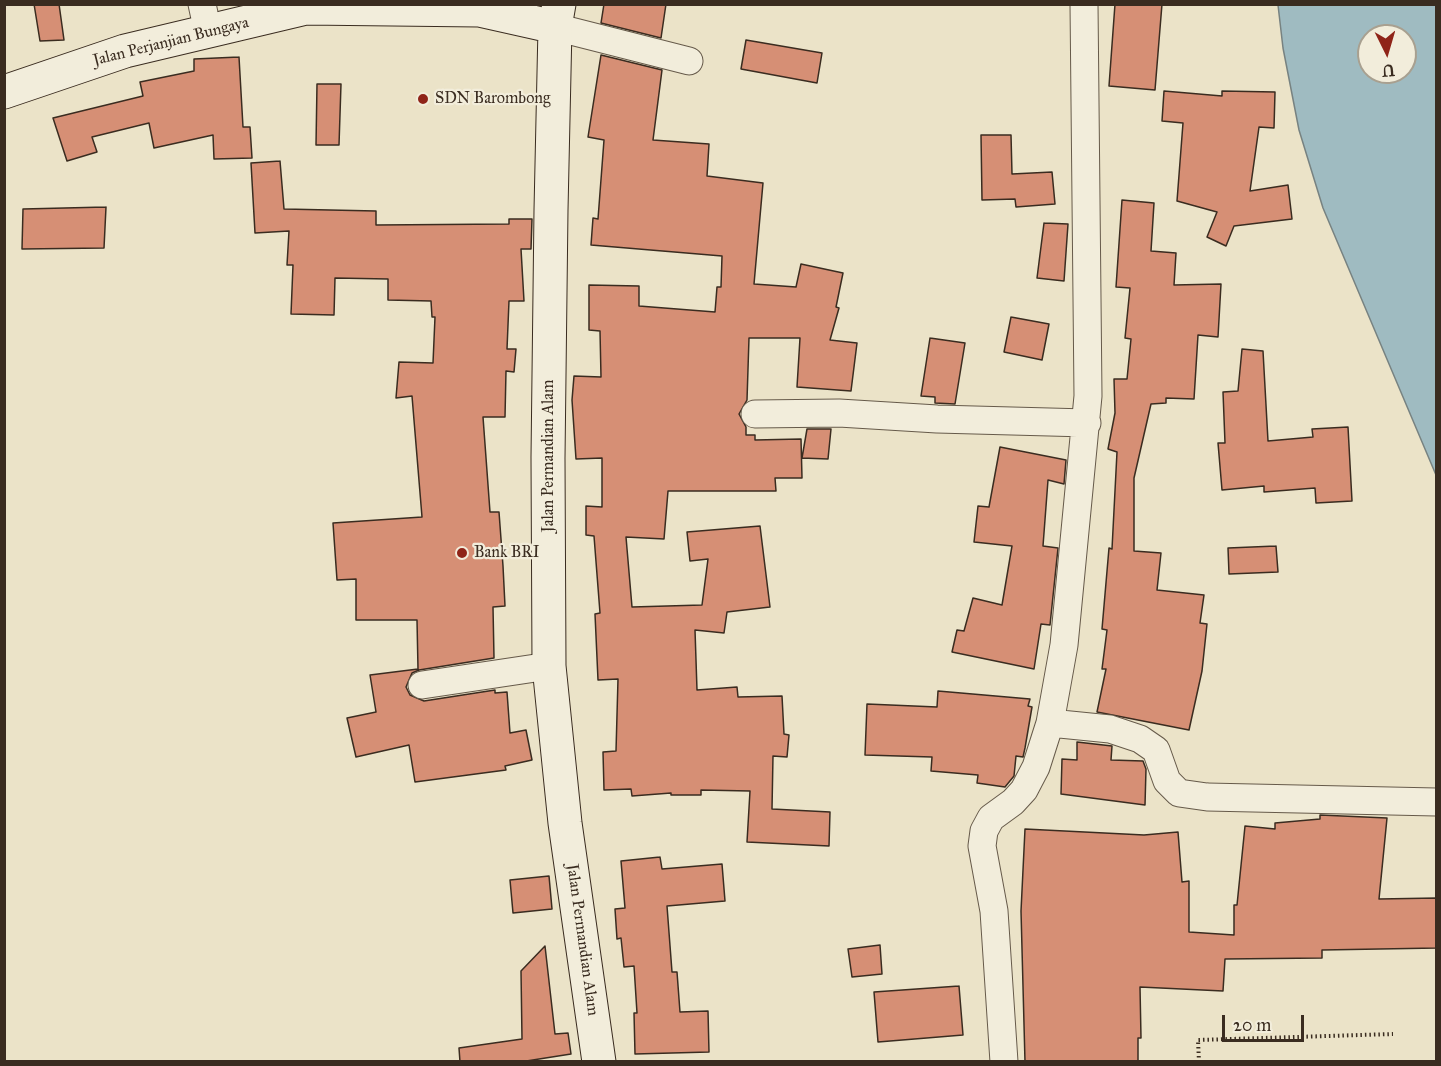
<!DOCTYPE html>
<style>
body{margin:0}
#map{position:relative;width:1441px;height:1066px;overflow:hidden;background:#ebe3c8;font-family:"IM FELL Great Primer",serif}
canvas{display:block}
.frame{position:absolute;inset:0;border:6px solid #3a2c20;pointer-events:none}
.north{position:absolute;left:1357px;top:24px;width:60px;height:60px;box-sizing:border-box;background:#f2eddb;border:2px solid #a8a090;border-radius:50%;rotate:175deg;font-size:16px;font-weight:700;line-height:24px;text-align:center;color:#3a2c20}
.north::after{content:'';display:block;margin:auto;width:21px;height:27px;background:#8f2418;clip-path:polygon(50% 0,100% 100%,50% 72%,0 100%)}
.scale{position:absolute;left:1222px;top:1015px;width:82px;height:27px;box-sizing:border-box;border:3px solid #3a2c20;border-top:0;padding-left:8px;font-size:18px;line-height:21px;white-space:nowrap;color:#3a2c20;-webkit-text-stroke:4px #f2eddb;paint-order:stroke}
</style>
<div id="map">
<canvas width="1441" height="1066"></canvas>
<div class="frame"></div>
<div class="north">U</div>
<div class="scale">20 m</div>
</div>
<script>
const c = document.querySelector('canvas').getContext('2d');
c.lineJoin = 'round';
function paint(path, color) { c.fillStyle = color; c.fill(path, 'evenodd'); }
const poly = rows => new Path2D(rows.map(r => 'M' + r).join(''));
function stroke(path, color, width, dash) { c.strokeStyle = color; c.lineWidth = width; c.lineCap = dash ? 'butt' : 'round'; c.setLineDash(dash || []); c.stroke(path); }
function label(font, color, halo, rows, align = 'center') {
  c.font = font + ' "IM FELL Great Primer",serif'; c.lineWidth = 4.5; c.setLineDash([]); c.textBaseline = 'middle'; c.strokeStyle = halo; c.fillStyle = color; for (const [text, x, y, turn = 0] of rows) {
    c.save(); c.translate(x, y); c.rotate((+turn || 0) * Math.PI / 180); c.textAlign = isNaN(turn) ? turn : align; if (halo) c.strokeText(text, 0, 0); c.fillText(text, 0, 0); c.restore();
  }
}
const water = poly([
 [1278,5,1436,5,1436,475,1323,208,1299,130,1283,48,1278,5],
 [1369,36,1405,36,1405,72,1369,72,1369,36]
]);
const building = poly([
 [34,4,59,4,64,40,40,41,34,4],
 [604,4,666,4,661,38,601,23,604,4],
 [1115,4,1162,4,1155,90,1109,86,1115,4],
 [746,40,822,53,817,83,741,69,746,40],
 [601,55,662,70,653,140,709,144,707,176,763,183,754,284,796,287,801,264,843,273,836,307,839,308,830,340,857,343,851,391,797,387,800,338,749,338,747,400,739,414,746,427,746,435,755,435,755,440,801,439,802,478,775,478,776,491,668,491,664,539,626,537,632,607,702,605,708,559,690,561,687,532,760,526,770,607,727,612,724,633,695,630,697,690,737,687,738,697,782,696,784,734,789,735,787,757,773,756,772,809,830,812,829,846,747,842,750,791,701,790,701,795,671,795,671,793,632,796,631,789,604,790,603,752,616,751,618,679,598,680,595,614,600,613,594,536,586,535,586,506,602,507,602,458,576,459,572,400,574,376,601,377,600,331,589,330,589,285,639,286,639,306,715,312,717,287,721,287,722,256,591,245,593,218,598,219,604,140,588,137,601,55],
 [239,57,243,127,250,127,252,158,214,159,213,135,154,148,149,123,92,137,97,152,67,161,53,118,143,96,140,82,194,71,194,59,239,57],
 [317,84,341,84,339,145,316,145,317,84],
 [1164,91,1222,96,1222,91,1275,92,1274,128,1259,127,1250,191,1288,185,1292,219,1234,226,1226,246,1207,237,1217,212,1177,201,1183,123,1162,121,1164,91],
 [981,135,1011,135,1012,174,1052,172,1055,204,1016,207,1015,199,982,200,981,135],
 [280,161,284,209,376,211,376,225,509,224,509,219,532,219,531,249,521,249,524,301,509,301,507,349,516,349,514,372,506,371,505,417,483,417,490,512,499,512,503,566,505,606,493,607,494,658,419,670,412,673,406,687,410,695,424,701,495,690,495,693,507,692,510,733,526,730,532,760,505,766,506,770,415,782,409,745,356,757,347,718,376,712,370,675,418,669,417,620,356,620,356,579,337,580,333,523,422,517,412,396,396,398,399,362,433,363,435,317,432,317,431,301,388,300,388,279,335,278,334,315,291,314,293,265,287,265,289,231,255,233,251,163,280,161],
 [1122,200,1154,203,1151,251,1176,253,1174,285,1221,284,1218,337,1198,335,1194,399,1166,398,1166,403,1151,404,1134,478,1134,551,1161,553,1157,590,1204,595,1200,623,1207,624,1202,671,1189,730,1097,712,1106,669,1102,669,1107,630,1102,629,1109,548,1112,549,1117,452,1108,449,1115,413,1114,379,1127,379,1131,339,1125,338,1130,288,1116,287,1122,200],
 [106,207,104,248,22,249,23,209,106,207],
 [1044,223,1068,224,1064,281,1037,278,1044,223],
 [1011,317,1049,324,1042,360,1004,352,1011,317],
 [930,338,965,343,955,404,935,403,935,397,921,396,930,338],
 [1242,349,1263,351,1268,441,1313,437,1312,429,1348,427,1352,501,1316,503,1315,488,1264,492,1264,486,1222,490,1218,443,1225,443,1223,392,1238,391,1242,349],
 [807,429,831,429,828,459,802,458,807,429],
 [1000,447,1066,460,1064,484,1048,480,1043,546,1058,548,1050,625,1041,624,1034,669,952,652,957,630,964,631,973,598,1002,605,1012,546,974,542,978,506,989,507,1000,447],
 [1276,546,1278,572,1229,574,1228,548,1276,546],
 [938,691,1030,699,1028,706,1032,707,1025,748,1023,757,1016,756,1014,776,1005,787,977,783,978,775,931,771,932,757,865,755,867,704,937,707,938,691],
 [1077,742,1112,746,1111,760,1143,761,1146,769,1145,805,1061,794,1062,759,1077,760,1077,742],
 [1320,815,1387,818,1379,899,1437,898,1437,948,1322,950,1322,958,1225,959,1223,991,1140,987,1141,1038,1138,1038,1138,1062,1025,1062,1021,911,1025,829,1144,835,1178,832,1182,882,1189,881,1189,932,1234,935,1234,905,1237,905,1245,826,1275,829,1275,823,1320,819,1320,815],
 [660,857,662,869,722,864,725,901,667,906,672,972,677,972,680,1012,708,1011,709,1052,635,1054,634,1013,637,1013,634,966,624,967,621,938,617,939,615,909,625,908,621,861,660,857],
 [549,876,552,909,513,913,510,880,549,876],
 [880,945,882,974,852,977,848,949,880,945],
 [545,946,555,1034,568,1033,571,1054,520,1062,460,1062,459,1048,522,1039,521,971,545,946],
 [959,986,963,1035,878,1042,874,992,959,986]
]);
const path = poly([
 [1199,1062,1198,1040,1393,1034]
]);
const street = poly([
 [202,4,208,32],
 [555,27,689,61],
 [755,414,839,413,937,419,1087,423],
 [422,685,549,666],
 [1050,723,1110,729,1140,739,1156,750,1167,781,1179,793,1207,797,1436,802],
 [1004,1062,994,911,982,846,984,831,991,818,1013,802,1024,790,1036,767,1050,723,1064,645,1088,396,1084,4]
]);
const secondary = poly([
 [559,4,555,27,551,210,548,458,549,666,565,823,599,1062],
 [4,92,125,51,306,8,479,10,555,27]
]);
const markers = [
 [423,99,6,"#8f2418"],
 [462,553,6,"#8f2418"]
];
const streetNames = [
 ["Jalan Perjanjian Bungaya",171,42,-14],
 ["Jalan Permandian Alam",549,456,-90],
 ["Jalan Permandian Alam",582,940,82]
];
const poiNames = [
 ["SDN Barombong",435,99],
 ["Bank BRI",474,553]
];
paint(water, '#9fbbc1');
stroke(water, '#778281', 1.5);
paint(building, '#d68f75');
stroke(building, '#3a2c20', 1.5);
stroke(street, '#665a4a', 29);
stroke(secondary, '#3a2c20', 35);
stroke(path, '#3a2c20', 4, [1.5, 3]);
stroke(street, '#f2eddb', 27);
stroke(secondary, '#f2eddb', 33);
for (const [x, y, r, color] of markers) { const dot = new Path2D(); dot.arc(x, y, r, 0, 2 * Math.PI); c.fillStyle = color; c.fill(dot); stroke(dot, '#f2eddb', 2); }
label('16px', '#3a2c20', '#f2eddb', streetNames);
label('16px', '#3a2c20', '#f2eddb', poiNames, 'left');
</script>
